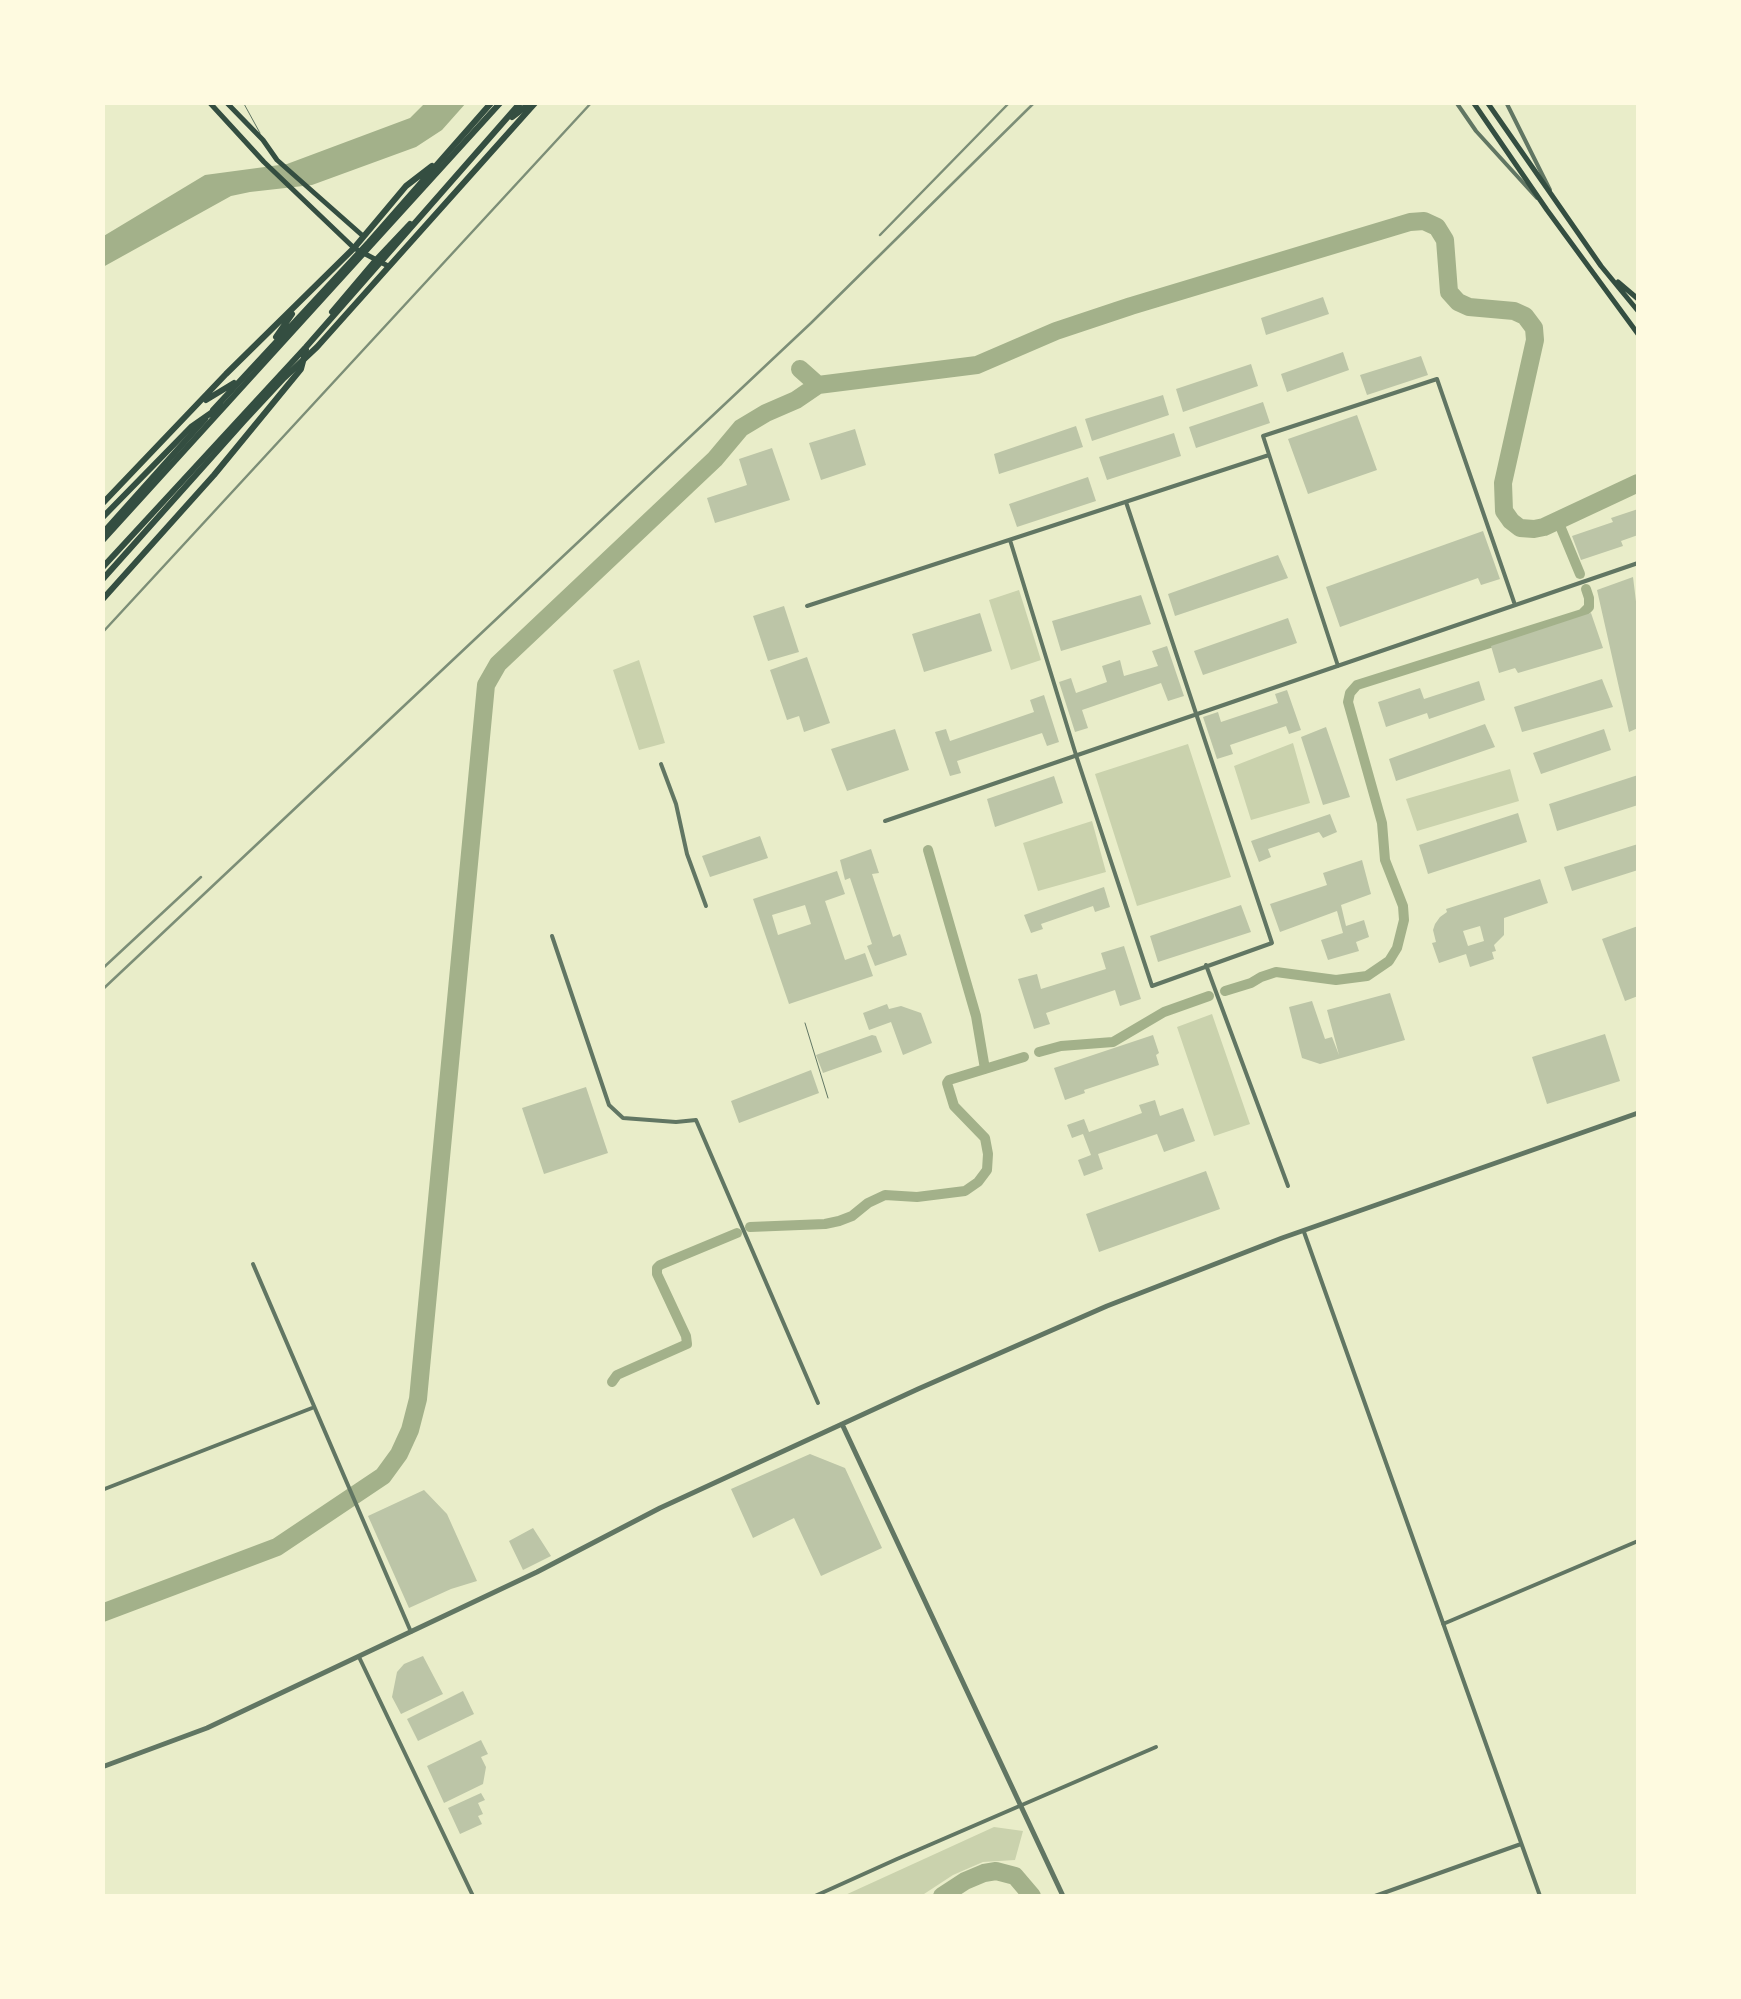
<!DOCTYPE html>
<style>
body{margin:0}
#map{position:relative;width:1741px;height:1999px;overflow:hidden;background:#e9edc9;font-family:"Exo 2",sans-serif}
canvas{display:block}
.frame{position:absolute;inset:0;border:105px solid #fefae0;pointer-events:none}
</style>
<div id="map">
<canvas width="1741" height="1999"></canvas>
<div class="frame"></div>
</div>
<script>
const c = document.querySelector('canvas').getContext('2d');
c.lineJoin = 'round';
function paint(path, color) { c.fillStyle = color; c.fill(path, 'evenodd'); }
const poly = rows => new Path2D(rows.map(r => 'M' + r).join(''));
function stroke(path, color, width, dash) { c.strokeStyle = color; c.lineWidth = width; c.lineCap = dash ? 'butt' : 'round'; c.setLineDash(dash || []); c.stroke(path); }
const green = poly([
 [1019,590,1041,660,1011,670,989,600],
 [639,660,665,743,639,750,613,670],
 [1293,743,1310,803,1251,820,1234,766],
 [1188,744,1231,877,1137,906,1095,774],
 [1510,769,1519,801,1417,831,1406,799],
 [1092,821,1106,872,1038,891,1023,843],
 [1212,1014,1250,1124,1214,1136,1177,1027],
 [994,1827,1023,1831,1015,1860,983,1862,953,1875,921,1896,843,1896]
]);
const water = poly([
 [425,103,466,103,442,130,416,147,312,185,250,192,231,196,103,267,102,237,205,175,287,164,410,118]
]);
const canal = poly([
 [1558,521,1580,574],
 [928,850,976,1016,985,1069],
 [1225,991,1251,983,1261,977,1276,972,1336,980,1367,976,1389,961,1397,948,1404,920,1403,906,1385,860,1382,823,1348,702,1350,693,1357,685,1582,614,1589,607,1589,598,1586,589],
 [1039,1052,1061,1046,1113,1042,1164,1012,1209,996],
 [750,1227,825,1224,839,1221,852,1216,868,1203,885,1195,917,1197,965,1191,978,1182,987,1170,988,1154,985,1138,954,1106,947,1083,949,1080,1024,1057],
 [612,1382,617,1375,687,1344,686,1336,657,1274,657,1268,660,1265,737,1233]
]);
const river = poly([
 [800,369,818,385,977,365,1056,331,1131,306,1410,222,1424,221,1437,227,1445,240,1449,292,1458,302,1469,307,1514,311,1525,316,1534,328,1535,340,1503,483,1504,511,1511,521,1520,528,1534,529,1544,527,1638,483],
 [102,1613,277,1547,383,1476,399,1454,410,1430,418,1399,486,685,498,664,715,459,741,428,766,413,796,400,818,385],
 [942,1896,965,1881,984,1873,996,1871,1015,1876,1032,1896]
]);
const building = poly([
 [1323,297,1329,314,1266,335,1261,318],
 [1343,352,1349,370,1287,392,1281,374],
 [1421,356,1428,375,1367,395,1360,375],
 [1251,364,1258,386,1183,412,1176,389],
 [1163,395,1169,415,1092,441,1085,419],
 [1263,402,1270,423,1196,448,1189,427],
 [1357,415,1377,470,1308,494,1288,439],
 [1076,426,1083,447,999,474,994,454],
 [855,429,866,465,821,480,809,443],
 [1174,433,1181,456,1107,480,1099,457],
 [772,448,790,500,715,523,707,498,747,485,739,459],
 [1088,477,1096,501,1017,527,1009,504],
 [1638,509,1638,535,1621,541,1623,546,1581,560,1572,536,1613,522,1611,518],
 [1483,531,1500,579,1481,585,1478,578,1340,627,1326,587],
 [1278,555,1288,578,1175,616,1168,594],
 [1633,577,1638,618,1638,728,1629,732,1597,590],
 [1141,595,1151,624,1061,651,1052,621],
 [784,606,799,652,768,661,753,616],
 [980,613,992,651,924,672,912,634],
 [1591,613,1603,648,1518,673,1515,668,1499,673,1491,646],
 [1288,618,1297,643,1203,675,1194,651],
 [1167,646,1184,696,1168,701,1161,683,1082,710,1088,728,1075,732,1059,682,1071,678,1076,693,1107,682,1102,666,1120,660,1124,676,1158,666,1152,651],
 [807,657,830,723,804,732,799,716,787,720,770,670],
 [1602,679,1613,707,1522,732,1514,707],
 [1479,681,1485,700,1429,719,1427,713,1386,727,1378,702,1420,688,1424,699],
 [1287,690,1301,730,1289,734,1286,726,1230,745,1233,754,1217,759,1203,717,1218,712,1221,722,1278,703,1275,694],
 [1044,695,1059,742,1047,746,1042,733,957,761,961,773,950,776,935,732,946,729,950,741,1034,712,1030,700],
 [1485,724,1495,747,1396,781,1389,759],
 [1326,727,1350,797,1323,805,1301,737],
 [895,729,909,770,847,791,831,749],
 [1604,729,1611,750,1541,774,1533,753],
 [1638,775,1638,805,1557,831,1549,804],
 [1054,776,1063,803,995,827,987,799],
 [1518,813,1527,842,1428,874,1419,845],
 [1330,814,1337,832,1323,838,1319,832,1268,849,1271,857,1259,862,1251,841],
 [760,836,768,858,710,877,702,856],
 [1638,844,1638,870,1572,891,1564,867],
 [871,849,879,873,872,874,893,937,900,934,907,955,875,966,867,946,872,944,850,878,845,880,840,860],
 [1362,860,1371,894,1341,905,1346,926,1364,920,1369,937,1356,942,1359,951,1328,960,1321,940,1343,933,1337,911,1280,932,1270,904,1327,885,1323,873],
 [837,871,845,894,825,901,845,960,865,953,873,976,789,1004,753,899],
 [805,905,811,924,778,935,772,915],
 [1540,879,1548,903,1504,918,1504,935,1494,945,1496,951,1492,952,1494,959,1470,967,1466,954,1439,963,1432,943,1436,942,1433,930,1435,924,1440,917,1447,912,1446,909],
 [1480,926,1484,941,1468,946,1463,931],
 [1104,887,1110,907,1095,912,1093,906,1041,924,1043,929,1031,933,1024,915],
 [1241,905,1251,932,1158,962,1150,936],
 [1638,926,1638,996,1625,1001,1602,939],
 [1124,946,1141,999,1120,1006,1115,990,1046,1013,1050,1024,1034,1029,1018,979,1037,974,1041,989,1106,969,1101,953],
 [1390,993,1405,1040,1320,1064,1302,1058,1289,1007,1312,1001,1325,1039,1332,1037,1339,1055,1327,1010],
 [887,1004,889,1009,901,1006,921,1013,932,1043,903,1055,891,1022,869,1030,863,1013],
 [1605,1034,1620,1081,1547,1104,1532,1057],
 [872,1035,876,1036,882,1052,823,1073,816,1055],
 [1153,1035,1159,1053,1156,1055,1159,1065,1084,1090,1085,1093,1065,1100,1054,1068],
 [811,1070,819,1093,739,1123,731,1101],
 [586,1087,608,1153,544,1174,522,1108],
 [1155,1100,1160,1116,1183,1108,1195,1141,1164,1152,1157,1134,1098,1154,1103,1169,1084,1176,1078,1160,1091,1155,1083,1134,1072,1138,1067,1125,1084,1119,1089,1132,1142,1113,1139,1105],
 [1206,1171,1220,1209,1099,1252,1086,1214],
 [810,1454,845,1468,882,1548,821,1576,794,1518,753,1538,731,1489],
 [424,1490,447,1514,477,1581,451,1589,409,1608,368,1516],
 [533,1528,551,1556,523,1570,509,1541],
 [423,1656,443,1694,401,1714,392,1697,397,1672,404,1664],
 [463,1691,474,1714,418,1741,407,1719],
 [481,1740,488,1754,481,1757,486,1767,483,1784,444,1803,427,1766],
 [481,1793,485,1800,478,1803,483,1814,478,1816,482,1824,460,1834,448,1808]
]);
const service = poly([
 [243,102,260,133],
 [805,1023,828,1098]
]);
const minor = poly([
 [1456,102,1476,131,1537,198],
 [1506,102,1550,190],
 [1010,540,1076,755,1152,986,1272,943,1126,502],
 [807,606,1269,455],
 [1338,666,1263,436,1437,379,1515,605],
 [661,764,676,804,687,854,706,906],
 [885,821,1638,563],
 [552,936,609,1105,623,1118,676,1122,696,1120,818,1403],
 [1206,965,1288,1186],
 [1304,1232,1540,1896],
 [253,1264,411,1632],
 [102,1490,312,1408],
 [1443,1624,1638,1541],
 [359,1657,473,1896],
 [815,1896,897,1859,1156,1747],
 [1375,1896,1521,1844]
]);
const tertiary = poly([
 [842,1424,1063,1896],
 [102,1767,207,1728,537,1572,660,1508,918,1389,1107,1306,1282,1238,1638,1113]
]);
const secondary = poly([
 [209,102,264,162,354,248,388,266],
 [226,102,263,140,277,160,363,236],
 [1473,102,1547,210,1638,334],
 [1487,102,1601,266,1638,311],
 [1618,282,1638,299]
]);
const primary = poly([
 [332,312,376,260,410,224],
 [276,337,292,314],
 [206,400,234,383],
 [213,410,369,242,492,102],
 [102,504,226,374,354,248,406,186,432,166],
 [102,534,205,419],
 [102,580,244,421,284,378,317,347,536,102]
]);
const trunk = poly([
 [512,117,532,102],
 [102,518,191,427,221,406],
 [102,541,501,102],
 [102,568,306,347,521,102],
 [102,600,214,475,301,369,306,350]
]);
const rail = poly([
 [880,235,1010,102],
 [102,633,592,102],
 [102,969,201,877],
 [102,990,811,323,1035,102]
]);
paint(green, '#cad2ad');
paint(water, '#a3b18a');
stroke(canal, '#a3b18a', 10);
stroke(river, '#a3b18a', 18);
paint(building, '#bcc5a7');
stroke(service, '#617663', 1);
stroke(minor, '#617663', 4);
stroke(tertiary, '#617663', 5);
stroke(secondary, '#344e41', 5);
stroke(primary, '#344e41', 6);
stroke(trunk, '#344e41', 6);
stroke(rail, '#7c8e77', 2.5);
</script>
